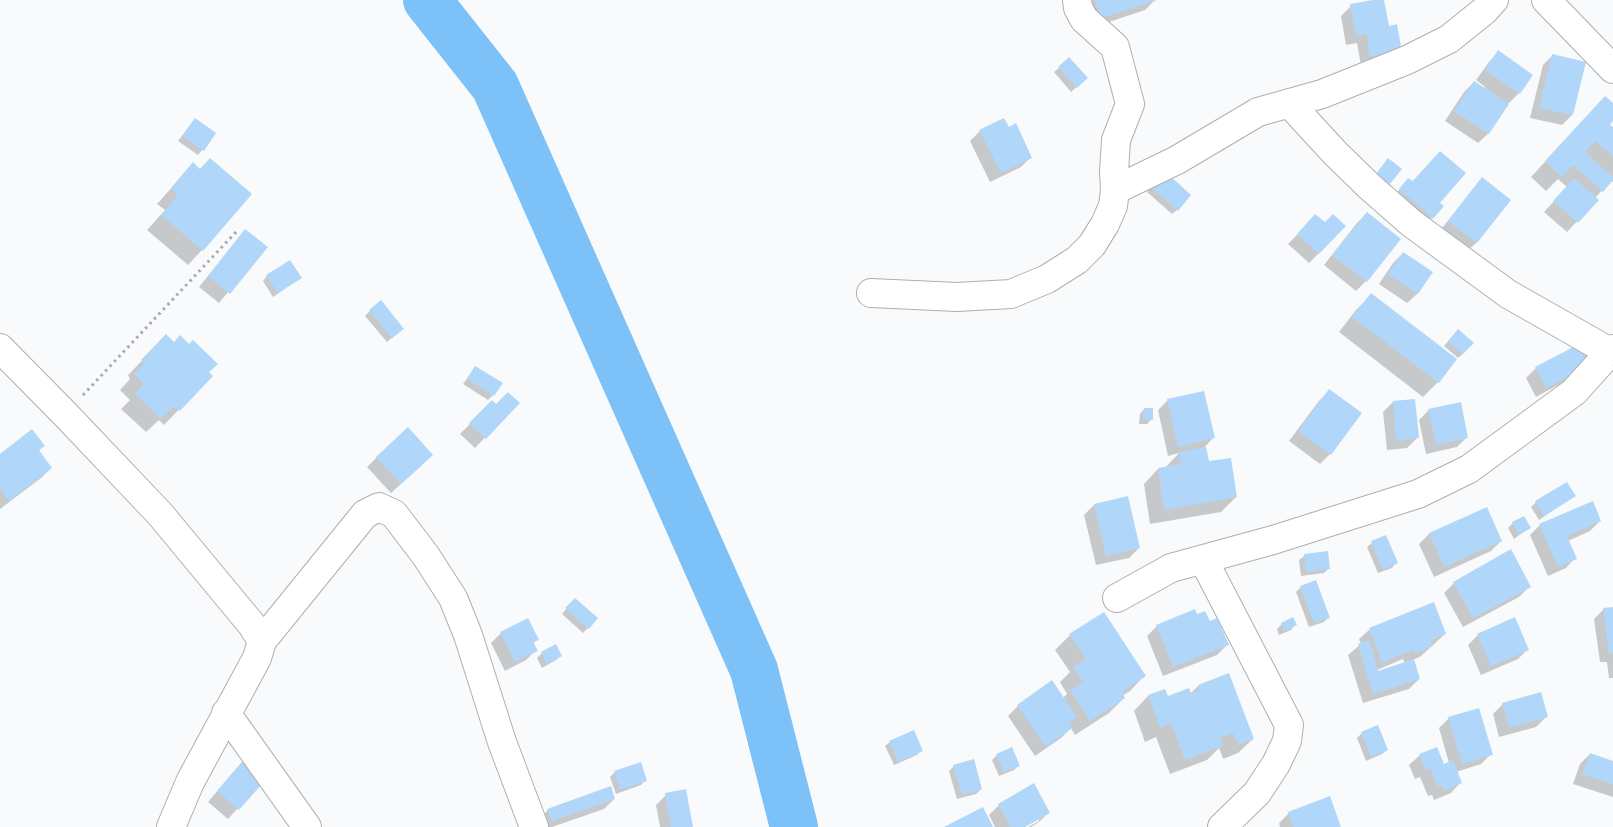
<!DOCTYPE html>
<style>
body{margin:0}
canvas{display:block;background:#f9fafc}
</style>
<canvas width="1613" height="827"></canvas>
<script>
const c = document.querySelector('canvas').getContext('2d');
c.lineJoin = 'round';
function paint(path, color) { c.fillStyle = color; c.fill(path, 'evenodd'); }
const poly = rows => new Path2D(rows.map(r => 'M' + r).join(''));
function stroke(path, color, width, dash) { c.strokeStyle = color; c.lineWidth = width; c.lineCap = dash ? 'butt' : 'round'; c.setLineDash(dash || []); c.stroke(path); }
const shadow = poly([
 [1082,0,1155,0,1145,10,1091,28],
 [1383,0,1388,27,1401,51,1361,66,1357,43,1346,45,1341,16,1351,6],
 [1498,52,1532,75,1519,93,1508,104,1488,134,1478,143,1445,121,1464,92,1474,82,1484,89,1485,87,1476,80,1489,62],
 [1553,55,1584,63,1572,115,1562,125,1530,118,1543,65],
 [1059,68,1081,83,1071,92,1054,72],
 [1613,105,1613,120,1608,125,1613,129,1613,182,1611,181,1595,198,1597,200,1567,232,1544,212,1567,187,1558,179,1546,191,1531,177,1591,112],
 [195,119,215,134,198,155,178,141],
 [1008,128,1031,157,1021,167,990,182,970,141,980,131],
 [1440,152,1439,203,1432,218,1422,228,1390,200,1408,180,1412,182],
 [1388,160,1400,169,1384,188,1372,179],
 [193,164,200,170,202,250,188,265,147,230,165,210,157,204],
 [1165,173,1177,210,1172,214,1147,192],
 [1483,179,1509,200,1476,243,1466,252,1439,232,1473,189],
 [1367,213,1366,281,1356,291,1324,265,1357,223],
 [1306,226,1319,253,1309,263,1288,244],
 [245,230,266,247,219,303,199,287],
 [1403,253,1431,272,1417,294,1407,303,1379,284,1393,263],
 [267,276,300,278,273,297,263,281],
 [1371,295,1455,359,1438,382,1423,397,1339,332,1356,310],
 [370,311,398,333,387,342,365,316],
 [1454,335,1463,354,1458,358,1444,346],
 [166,336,211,376,164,425,159,420,146,432,121,409,130,400,120,390,130,379,128,375],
 [475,367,493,395,488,400,463,384],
 [1536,368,1584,371,1536,397,1526,378],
 [1329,391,1360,414,1330,454,1320,464,1289,441,1319,401],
 [1168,400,1213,438,1202,450,1208,463,1236,497,1221,512,1150,524,1144,484,1158,469,1165,468,1179,453,1168,456,1158,410],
 [492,402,496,406,518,403,475,448,460,434],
 [1393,402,1417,438,1407,448,1387,450,1383,412],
 [1144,409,1152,419,1147,424,1139,424,1140,414],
 [1429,410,1467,437,1457,447,1426,454,1419,420],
 [43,446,38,451,51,468,41,478,0,509,0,456],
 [377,457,422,465,391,493,367,467],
 [1574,496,1539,520,1531,507,1536,502],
 [1094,505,1139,548,1129,558,1096,565,1084,515],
 [1486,508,1501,541,1491,551,1434,577,1419,544,1429,534],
 [1600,521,1590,531,1568,541,1575,558,1566,568,1548,576,1530,535,1540,525],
 [1513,523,1529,528,1514,539,1508,528],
 [1372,543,1396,563,1392,568,1378,573,1367,547],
 [1327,552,1329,568,1324,573,1301,576,1299,560,1304,556],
 [1454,583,1529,587,1519,597,1463,627,1444,593],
 [1301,587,1329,617,1324,622,1309,627,1296,592],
 [575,599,597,619,583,633,562,614],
 [1433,604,1445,634,1421,656,1413,660,1419,679,1409,689,1363,703,1348,655,1361,644,1359,639,1369,630],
 [1403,659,1405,664,1378,673,1377,670],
 [1613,608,1613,678,1609,678,1607,662,1600,662,1594,619,1604,609],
 [1196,615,1209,622,1227,645,1217,655,1163,676,1147,636,1157,626],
 [1282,624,1295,625,1291,630,1279,635,1277,629],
 [501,633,537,639,533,644,536,650,526,660,505,671,491,643],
 [1070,635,1144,676,1130,691,1122,696,1124,698,1109,713,1075,735,1071,728,1061,738,1035,756,1008,716,1018,706,1063,698,1067,694,1060,682,1070,672,1055,650],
 [1478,635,1528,649,1518,659,1481,675,1468,645],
 [555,646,561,655,556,660,542,668,537,658,541,654],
 [1198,686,1253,739,1238,753,1223,759,1219,748,1207,760,1170,774,1156,737,1145,742,1134,711,1148,696,1164,690,1167,698,1190,694],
 [1503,704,1546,717,1536,727,1499,737,1493,714],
 [1449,718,1491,754,1481,764,1456,772,1460,783,1451,793,1434,800,1432,795,1428,796,1420,777,1415,779,1409,765,1419,756,1437,748,1443,766,1449,763,1439,728],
 [1362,733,1387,750,1382,754,1366,761,1357,738],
 [890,742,921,750,917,755,894,765,885,746],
 [1590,754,1613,762,1613,797,1573,784,1580,764],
 [997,755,1018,766,1014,770,999,776,992,760],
 [954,766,981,789,976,794,957,799,949,771],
 [237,768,267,776,228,819,208,802],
 [615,772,645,780,641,785,616,794,610,777],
 [666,795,692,827,660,827,656,805],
 [614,799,604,809,552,827,541,827,538,820,548,810],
 [999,805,1049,812,1039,822,1031,827,1028,827,1039,821,1039,818,1023,827,995,827,989,815],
 [1289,813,1340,827,1280,827,1279,823]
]);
const river = poly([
 [427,0,495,86,754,670,794,827]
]);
const building = poly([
 [1095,0,1157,0,1101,18],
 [1373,0,1384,0,1389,26,1397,24,1402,52,1370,57,1367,34,1356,35,1350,4],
 [1498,50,1533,75,1520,94,1485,70],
 [1552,54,1586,62,1573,115,1539,108],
 [1069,57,1088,78,1077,88,1058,67],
 [1474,81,1509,104,1489,134,1454,111],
 [1605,96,1613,103,1613,121,1610,125,1613,127,1613,156,1595,141,1585,152,1613,177,1613,180,1603,192,1573,165,1562,177,1545,161],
 [195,118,216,133,204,151,182,136],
 [1004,118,1009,127,1016,123,1032,158,1001,173,979,130],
 [1440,151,1466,173,1440,203,1444,206,1433,219,1399,189,1408,178,1413,181],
 [210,158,252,194,203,251,161,215,178,195,171,188,193,162,200,169],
 [1388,158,1402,169,1390,184,1376,174],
 [1165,171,1191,195,1178,211,1150,186],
 [1482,177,1511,200,1477,243,1448,221],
 [1574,178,1599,200,1578,223,1553,201],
 [1367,212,1401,239,1367,282,1332,255],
 [1315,214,1325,222,1333,214,1346,226,1319,254,1297,234],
 [245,229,268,247,230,294,208,276],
 [1403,252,1433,272,1418,294,1388,274],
 [290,260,302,278,278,293,266,275],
 [1371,293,1457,359,1439,383,1352,317],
 [381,300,404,329,392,338,369,310],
 [1458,329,1474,343,1463,354,1448,341],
 [166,334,174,342,180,335,189,344,193,340,218,364,209,372,213,376,180,411,174,406,161,419,135,393,144,384,134,374,144,363,141,360],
 [1585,341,1596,362,1546,388,1535,367],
 [475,366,503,383,494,396,467,379],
 [1329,389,1362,413,1331,455,1298,431],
 [1204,391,1215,438,1178,447,1167,399],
 [508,392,520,403,486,439,469,423,492,400,496,404],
 [1415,399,1419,438,1396,441,1393,401],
 [1461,402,1468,438,1436,445,1428,409],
 [1144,408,1153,408,1153,420,1143,419],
 [408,427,433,455,401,484,376,457],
 [32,429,45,446,39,450,52,468,9,501,0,489,0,454],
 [1206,447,1209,461,1231,458,1237,497,1164,510,1158,468,1181,464,1179,452],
 [1567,482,1576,496,1544,516,1535,501],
 [1128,496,1140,548,1106,556,1094,504],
 [1593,501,1601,521,1567,536,1577,559,1558,567,1539,524],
 [1487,507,1502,541,1444,567,1429,533],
 [1524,516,1531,528,1519,535,1512,522],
 [1386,535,1398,563,1383,570,1371,541],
 [1511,549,1531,587,1473,618,1453,582],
 [1328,551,1330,569,1306,572,1304,554],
 [1316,580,1330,618,1314,623,1300,586],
 [575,598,598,618,589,629,565,608],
 [1434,602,1446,634,1430,641,1433,646,1414,654,1413,650,1382,663,1369,628],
 [1613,607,1613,653,1609,653,1603,608],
 [1195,609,1197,614,1205,611,1210,621,1217,618,1229,645,1173,667,1156,625],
 [1104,612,1146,676,1122,692,1125,698,1090,721,1070,690,1083,681,1073,667,1086,659,1069,634],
 [1293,617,1297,625,1284,631,1281,623],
 [1515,617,1529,650,1491,666,1477,634],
 [528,618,539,640,533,642,538,651,515,662,500,632],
 [1369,640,1378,671,1414,659,1420,679,1373,694,1358,644],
 [556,644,562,656,547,664,541,652],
 [1229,673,1254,739,1238,745,1233,733,1220,738,1223,746,1185,760,1171,723,1160,728,1148,695,1165,689,1168,696,1189,688,1191,693,1199,690,1198,685],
 [1052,680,1077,717,1069,722,1072,728,1046,747,1017,705],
 [1541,692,1548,717,1509,728,1502,703],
 [1479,708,1493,755,1462,764,1448,717],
 [1378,725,1388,750,1371,757,1361,732],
 [914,730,923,751,898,762,889,741],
 [1012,747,1020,766,1004,772,996,754],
 [1437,747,1444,764,1453,760,1462,783,1444,791,1442,786,1438,787,1430,768,1425,770,1419,754],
 [1590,753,1613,761,1613,784,1582,774],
 [246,757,269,776,239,810,217,791],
 [974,759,982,789,962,795,953,765],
 [641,762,647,781,620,790,614,771],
 [1034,783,1050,813,1025,827,1010,827,998,804],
 [611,786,615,799,552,821,547,809],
 [686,789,693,827,671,827,665,793],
 [1330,796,1341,827,1294,827,1288,812],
 [983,807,993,827,944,827]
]);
const path = poly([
 [83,395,236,232]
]);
const street = poly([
 [1546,0,1613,69],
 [1289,103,1335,153,1370,187,1411,223,1508,294,1610,352],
 [1115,190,1177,160,1258,112,1322,94,1407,60,1449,39,1485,10,1494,0],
 [871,293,957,297,1011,294,1047,279,1077,260,1092,245,1105,224,1113,206,1115,190,1114,172,1116,140,1130,104,1115,47,1084,19,1078,8,1077,0],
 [0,348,65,414,160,514,252,625,262,641,257,658,190,782,171,827],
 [1203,559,1289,725,1287,741,1276,764,1257,793,1222,827],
 [1117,598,1171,568,1273,540,1418,494,1469,469,1574,392,1613,349],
 [262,641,365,514,379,507,394,514,426,556,453,598,468,635,502,742,534,827],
 [226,713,307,827]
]);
paint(shadow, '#0003');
stroke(river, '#7cc1f7', 48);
paint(building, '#b0d7f9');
stroke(street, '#aeafb0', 30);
stroke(path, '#a8a9aa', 3, [2.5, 4]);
stroke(street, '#fff', 28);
</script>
